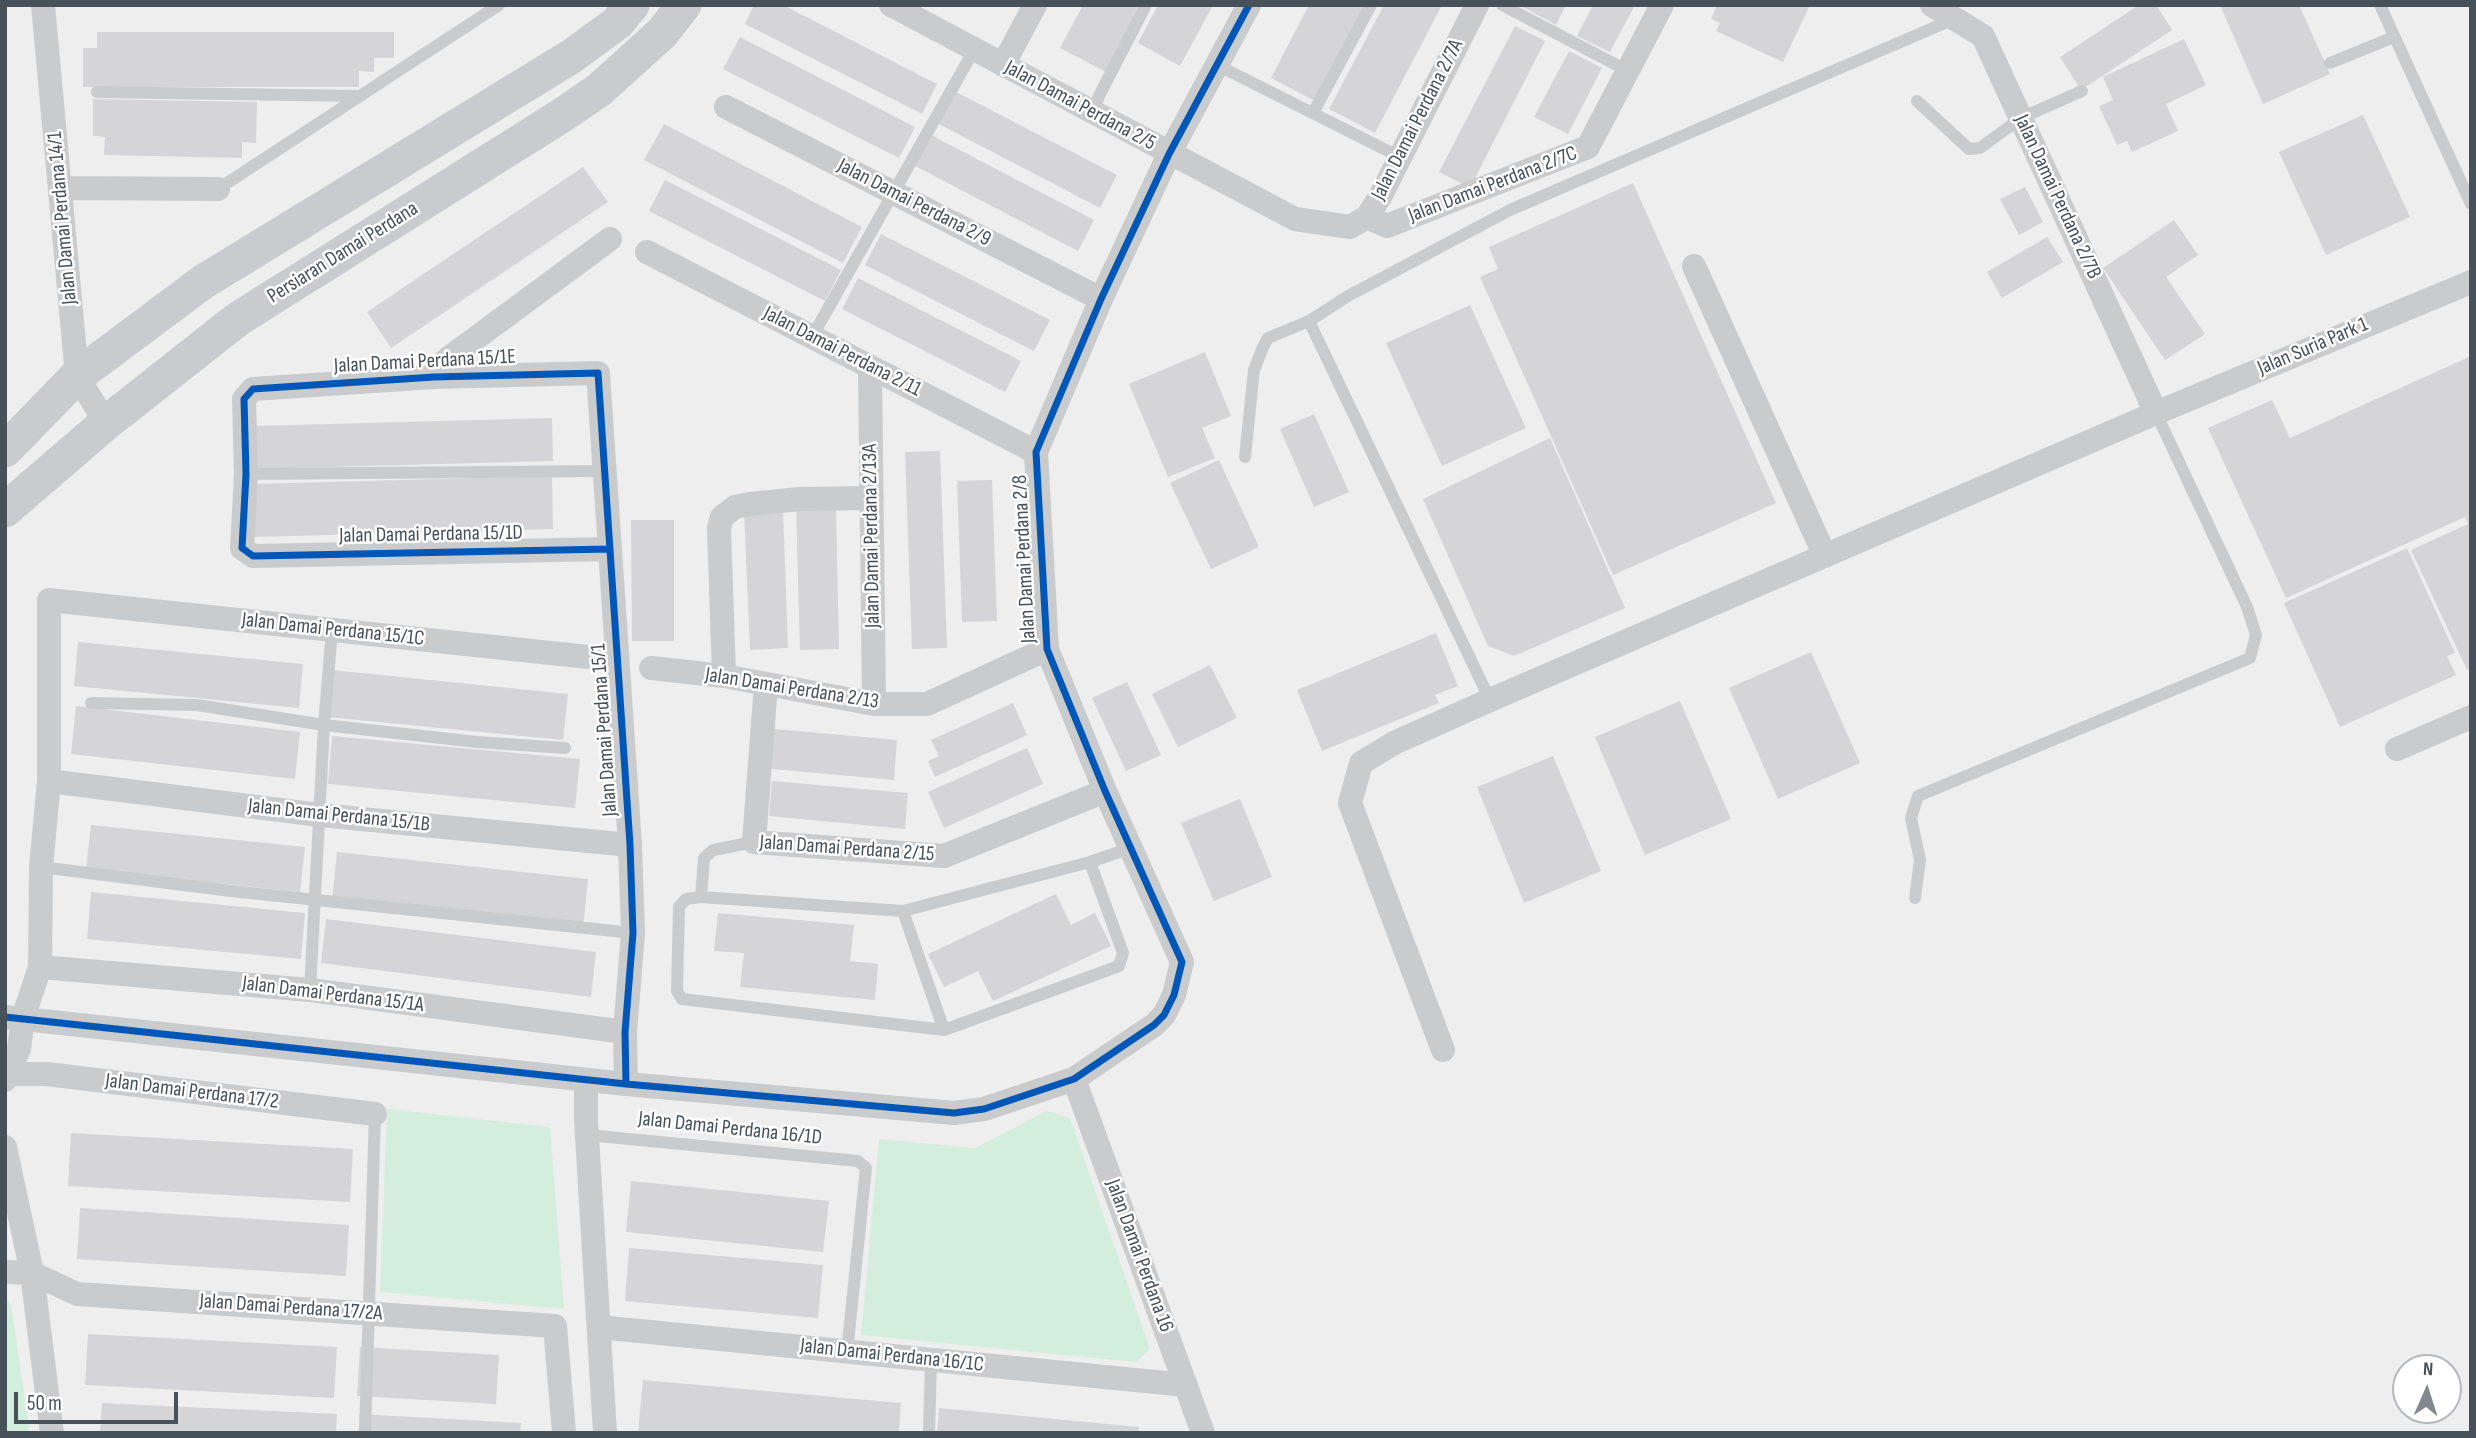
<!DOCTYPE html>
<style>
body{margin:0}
#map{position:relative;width:2476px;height:1438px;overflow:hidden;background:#efeeee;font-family:"Sofia Sans Condensed",sans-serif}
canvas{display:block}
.frame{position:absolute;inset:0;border:7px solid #46515a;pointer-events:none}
.north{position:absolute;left:2392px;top:1354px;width:70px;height:70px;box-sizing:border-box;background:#fff;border:2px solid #b5b9bd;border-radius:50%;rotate:3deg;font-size:19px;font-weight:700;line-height:28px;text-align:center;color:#46515a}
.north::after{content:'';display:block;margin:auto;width:24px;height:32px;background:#81888e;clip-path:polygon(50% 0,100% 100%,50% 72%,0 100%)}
.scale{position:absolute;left:14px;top:1392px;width:164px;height:32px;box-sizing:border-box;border:4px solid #46515a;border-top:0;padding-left:9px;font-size:21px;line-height:24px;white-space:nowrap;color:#46515a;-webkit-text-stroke:5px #fff;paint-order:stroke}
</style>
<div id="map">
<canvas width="2476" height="1438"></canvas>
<div class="frame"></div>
<div class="north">N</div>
<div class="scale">50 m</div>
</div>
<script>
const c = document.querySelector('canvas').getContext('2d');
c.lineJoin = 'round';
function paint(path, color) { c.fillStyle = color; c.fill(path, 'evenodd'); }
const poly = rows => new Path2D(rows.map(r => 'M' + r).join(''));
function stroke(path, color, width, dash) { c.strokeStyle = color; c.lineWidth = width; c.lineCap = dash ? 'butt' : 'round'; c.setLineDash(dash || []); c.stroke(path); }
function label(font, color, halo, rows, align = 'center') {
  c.font = font + ' "Sofia Sans Condensed",sans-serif'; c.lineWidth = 5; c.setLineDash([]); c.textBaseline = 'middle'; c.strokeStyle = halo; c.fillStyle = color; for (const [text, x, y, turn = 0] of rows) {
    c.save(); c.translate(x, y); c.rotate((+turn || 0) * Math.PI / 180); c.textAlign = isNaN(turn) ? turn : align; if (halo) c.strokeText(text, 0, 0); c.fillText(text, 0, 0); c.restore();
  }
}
const green = poly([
 [387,1109,550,1127,564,1309,380,1292],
 [1047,1111,1070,1118,1150,1349,1136,1362,861,1335,879,1139,975,1148],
 [5,1295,11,1305,30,1433,5,1433]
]);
const building = poly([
 [754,5,783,5,937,84,922,114,745,24],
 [1083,5,1141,5,1106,72,1060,48],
 [1158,5,1213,5,1180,66,1138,43],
 [1309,5,1365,5,1315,101,1271,78],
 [1384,5,1442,5,1375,133,1329,109],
 [1524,5,1566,5,1556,25,1523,7],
 [1593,5,1635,5,1610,52,1577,36],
 [1717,5,1810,5,1783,62,1716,31,1720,23,1711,19],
 [2139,5,2156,5,2172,30,2081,90,2060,57],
 [2220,5,2299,5,2330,74,2263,104],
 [1515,26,1545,41,1470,188,1439,172],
 [97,32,394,32,394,58,374,58,374,72,359,71,359,87,83,87,83,48,97,48],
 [740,37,915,127,899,158,723,69],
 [2184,39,2206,85,2166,104,2178,131,2132,152,2127,141,2117,145,2099,106,2113,100,2103,77],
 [1569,51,1602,68,1568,134,1534,117],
 [954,91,1117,175,1100,208,937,123],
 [93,99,257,102,256,143,242,142,242,158,104,155,105,137,93,136],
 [2363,115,2410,217,2326,255,2279,152],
 [664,124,862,227,843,263,644,160],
 [931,135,1094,220,1078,251,915,166],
 [583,167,608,202,391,348,367,312],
 [665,180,841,270,825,301,649,211],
 [1633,183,1776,503,1613,575,1480,277,1498,269,1489,247],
 [2025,187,2043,222,2019,235,2000,199],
 [2174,220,2198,255,2166,277,2205,334,2165,360,2103,268],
 [881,234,1050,320,1034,351,865,265],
 [2047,237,2063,262,2002,298,1987,272],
 [858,278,1021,361,1005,392,842,309],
 [1470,305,1526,428,1442,466,1386,343],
 [1205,352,1231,416,1202,428,1215,458,1168,477,1129,384],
 [2471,356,2471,668,2467,670,2411,550,2468,524,2465,517,2286,598,2208,428,2272,400,2290,438],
 [1314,414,1349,492,1314,507,1280,429],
 [552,418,553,461,255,469,254,426],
 [1550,438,1625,608,1514,656,1488,646,1423,499],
 [940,451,947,648,912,649,905,452],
 [1219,460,1259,547,1211,569,1170,483],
 [552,476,553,529,253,537,251,484],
 [992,480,997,621,962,622,957,481],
 [836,508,839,649,800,650,796,509],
 [783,509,788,648,750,650,744,511],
 [631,520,674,520,674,641,632,641],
 [2407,548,2455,653,2447,656,2456,675,2340,727,2284,603],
 [1436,633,1458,686,1435,695,1439,703,1322,751,1297,690],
 [78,642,303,664,299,708,74,686],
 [1811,652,1860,763,1778,799,1729,688],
 [1210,665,1237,718,1178,747,1152,694],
 [332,670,568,694,563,740,327,717],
 [1127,682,1161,755,1126,771,1092,698],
 [1680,701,1731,819,1645,855,1595,737],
 [1013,703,1027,735,935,777,928,761,939,756,931,740],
 [76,706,300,732,295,779,71,754],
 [764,728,897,740,894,780,761,768],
 [332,736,580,759,575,808,328,784],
 [1027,748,1043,784,944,828,928,792],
 [1553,756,1601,871,1524,903,1477,787],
 [772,781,908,793,905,829,769,816],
 [1240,799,1272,877,1214,901,1181,823],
 [91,825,305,847,300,892,86,869],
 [337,852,588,879,583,927,332,901],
 [91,892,305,913,301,959,87,939],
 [1056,894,1071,925,1095,913,1111,946,993,1001,978,971,944,987,928,954],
 [718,913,854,925,850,961,878,964,875,1000,740,987,744,953,714,951],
 [326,919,596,952,591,997,321,963],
 [71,1133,353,1149,350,1202,68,1186],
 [631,1181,829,1201,823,1252,626,1232],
 [80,1208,349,1225,346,1276,77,1259],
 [629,1248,823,1265,818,1318,625,1301],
 [88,1334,337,1347,334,1398,85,1385],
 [360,1347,499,1355,496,1404,357,1396],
 [643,1380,901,1403,899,1433,638,1432],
 [102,1403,337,1414,336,1433,100,1433],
 [939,1408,1139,1427,1138,1433,937,1433],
 [359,1414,521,1423,520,1433,359,1433]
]);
const service = poly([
 [1502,5,1628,71],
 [2380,5,2471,204],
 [2330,63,2394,37],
 [1217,65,1400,157],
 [97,92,359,96],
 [1917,101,1969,149,1980,148,2021,118,2082,91],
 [1093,113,1099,96,1146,5],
 [1313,113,1371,5],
 [218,189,499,5],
 [812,337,974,50],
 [1245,457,1254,370,1263,347,1268,338,1309,321],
 [246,474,605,471],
 [1490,700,1309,321,1348,296,1510,210,1954,19],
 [91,703,197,705,324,725,477,742,565,748],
 [41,867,231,891,633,933],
 [701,897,704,858,713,850,754,842],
 [1915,898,1920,860,1911,818,1918,796,2250,658,2256,635,2247,607,2156,413],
 [903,911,944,1030,1119,966,1123,953,1090,862],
 [310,990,324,725,332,630],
 [944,1030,682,999,677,991,679,907,686,899,701,897,903,911,1090,862,1131,848],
 [587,1135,858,1161,866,1168,847,1352],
 [365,1433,375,1114],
 [929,1433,931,1360]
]);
const minor = poly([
 [43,5,77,376,106,423],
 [891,5,1295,219,1350,227,1367,217,1380,197,1477,5],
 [1932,5,1983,36,2156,413],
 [1003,65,1035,5],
 [726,107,1101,299],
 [60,188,218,189],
 [1367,217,1387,226,1588,147,1662,5],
 [647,252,1036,452],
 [1694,266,1825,556],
 [870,367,874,704],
 [434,377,438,367,445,361,610,239],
 [610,549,253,556,242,548,246,474,244,399,253,389,434,377,598,373,630,845,633,933,625,1032,626,1084],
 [651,668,724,676,874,704,927,704,1047,649],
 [724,676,719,528,722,517,735,507,750,504,800,499,872,498],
 [766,684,754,842,944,856,1105,791],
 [2397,749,2471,717],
 [49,781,320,815,630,845],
 [40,967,310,990,625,1032],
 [5,1017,626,1084,954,1113,984,1109,1074,1079,1154,1025,1164,1015,1174,995,1182,962,1105,791,1047,649,1036,452,1101,299,1169,154,1249,5],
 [1443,1050,1350,803,1361,763,1394,743,1490,700,2156,413,2471,282],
 [8,1074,47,1074,375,1114],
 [1074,1079,1203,1433],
 [5,1080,19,1049,23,1018,40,967,41,867,49,781,49,600,617,660],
 [586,1080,586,1120,605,1433],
 [5,1147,32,1273,52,1433],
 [5,1272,32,1273,77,1294,555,1326,564,1433],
 [599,1327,1186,1385]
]);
const secondary = poly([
 [5,450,77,376,203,282,572,56,617,23,632,5],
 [5,510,106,423,238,319,564,114,599,90,662,33,684,5]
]);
const cycleway = poly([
 [610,549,253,556,242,548,246,474,244,399,253,389,434,377,598,373,630,845,633,933,625,1032,626,1084],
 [5,1017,626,1084,954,1113,984,1109,1074,1079,1154,1025,1164,1015,1174,995,1182,962,1105,791,1047,649,1036,452,1101,299,1169,154,1249,5]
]);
const streetNames = [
 ["Jalan Damai Perdana 2/5",1080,106,28],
 ["Jalan Damai Perdana 2/7A",1418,120,-63],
 ["Jalan Damai Perdana 2/7C",1493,185,-21],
 ["Jalan Damai Perdana 2/7B",2057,197,65],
 ["Jalan Damai Perdana 2/9",914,203,27],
 ["Jalan Damai Perdana 14/1",63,218,-95],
 ["Persiaran Damai Perdana",343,253,-32],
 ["Jalan Suria Park 1",2313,347,-23],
 ["Jalan Damai Perdana 2/11",842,352,27],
 ["Jalan Damai Perdana 15/1E",425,362,-3],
 ["Jalan Damai Perdana 15/1D",431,535,-1],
 ["Jalan Damai Perdana 2/13A",872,536,-91],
 ["Jalan Damai Perdana 2/8",1025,559,-93],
 ["Jalan Damai Perdana 15/1C",333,630,6],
 ["Jalan Damai Perdana 2/13",792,689,9],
 ["Jalan Damai Perdana 15/1",605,730,-94],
 ["Jalan Damai Perdana 15/1B",339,816,6],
 ["Jalan Damai Perdana 2/15",847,849,4],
 ["Jalan Damai Perdana 15/1A",333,995,7],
 ["Jalan Damai Perdana 17/2",192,1092,7],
 ["Jalan Damai Perdana 16/1D",730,1129,6],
 ["Jalan Damai Perdana 16",1139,1256,70],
 ["Jalan Damai Perdana 17/2A",291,1308,4],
 ["Jalan Damai Perdana 16/1C",892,1356,6]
];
paint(green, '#d3eedd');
paint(building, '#d5d5d7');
stroke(service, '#c9cbcd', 12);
stroke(minor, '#c9cbcd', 24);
stroke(secondary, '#c9cbcf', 35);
stroke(cycleway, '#0057b8', 7);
label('21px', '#46515a', '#fff', streetNames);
</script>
